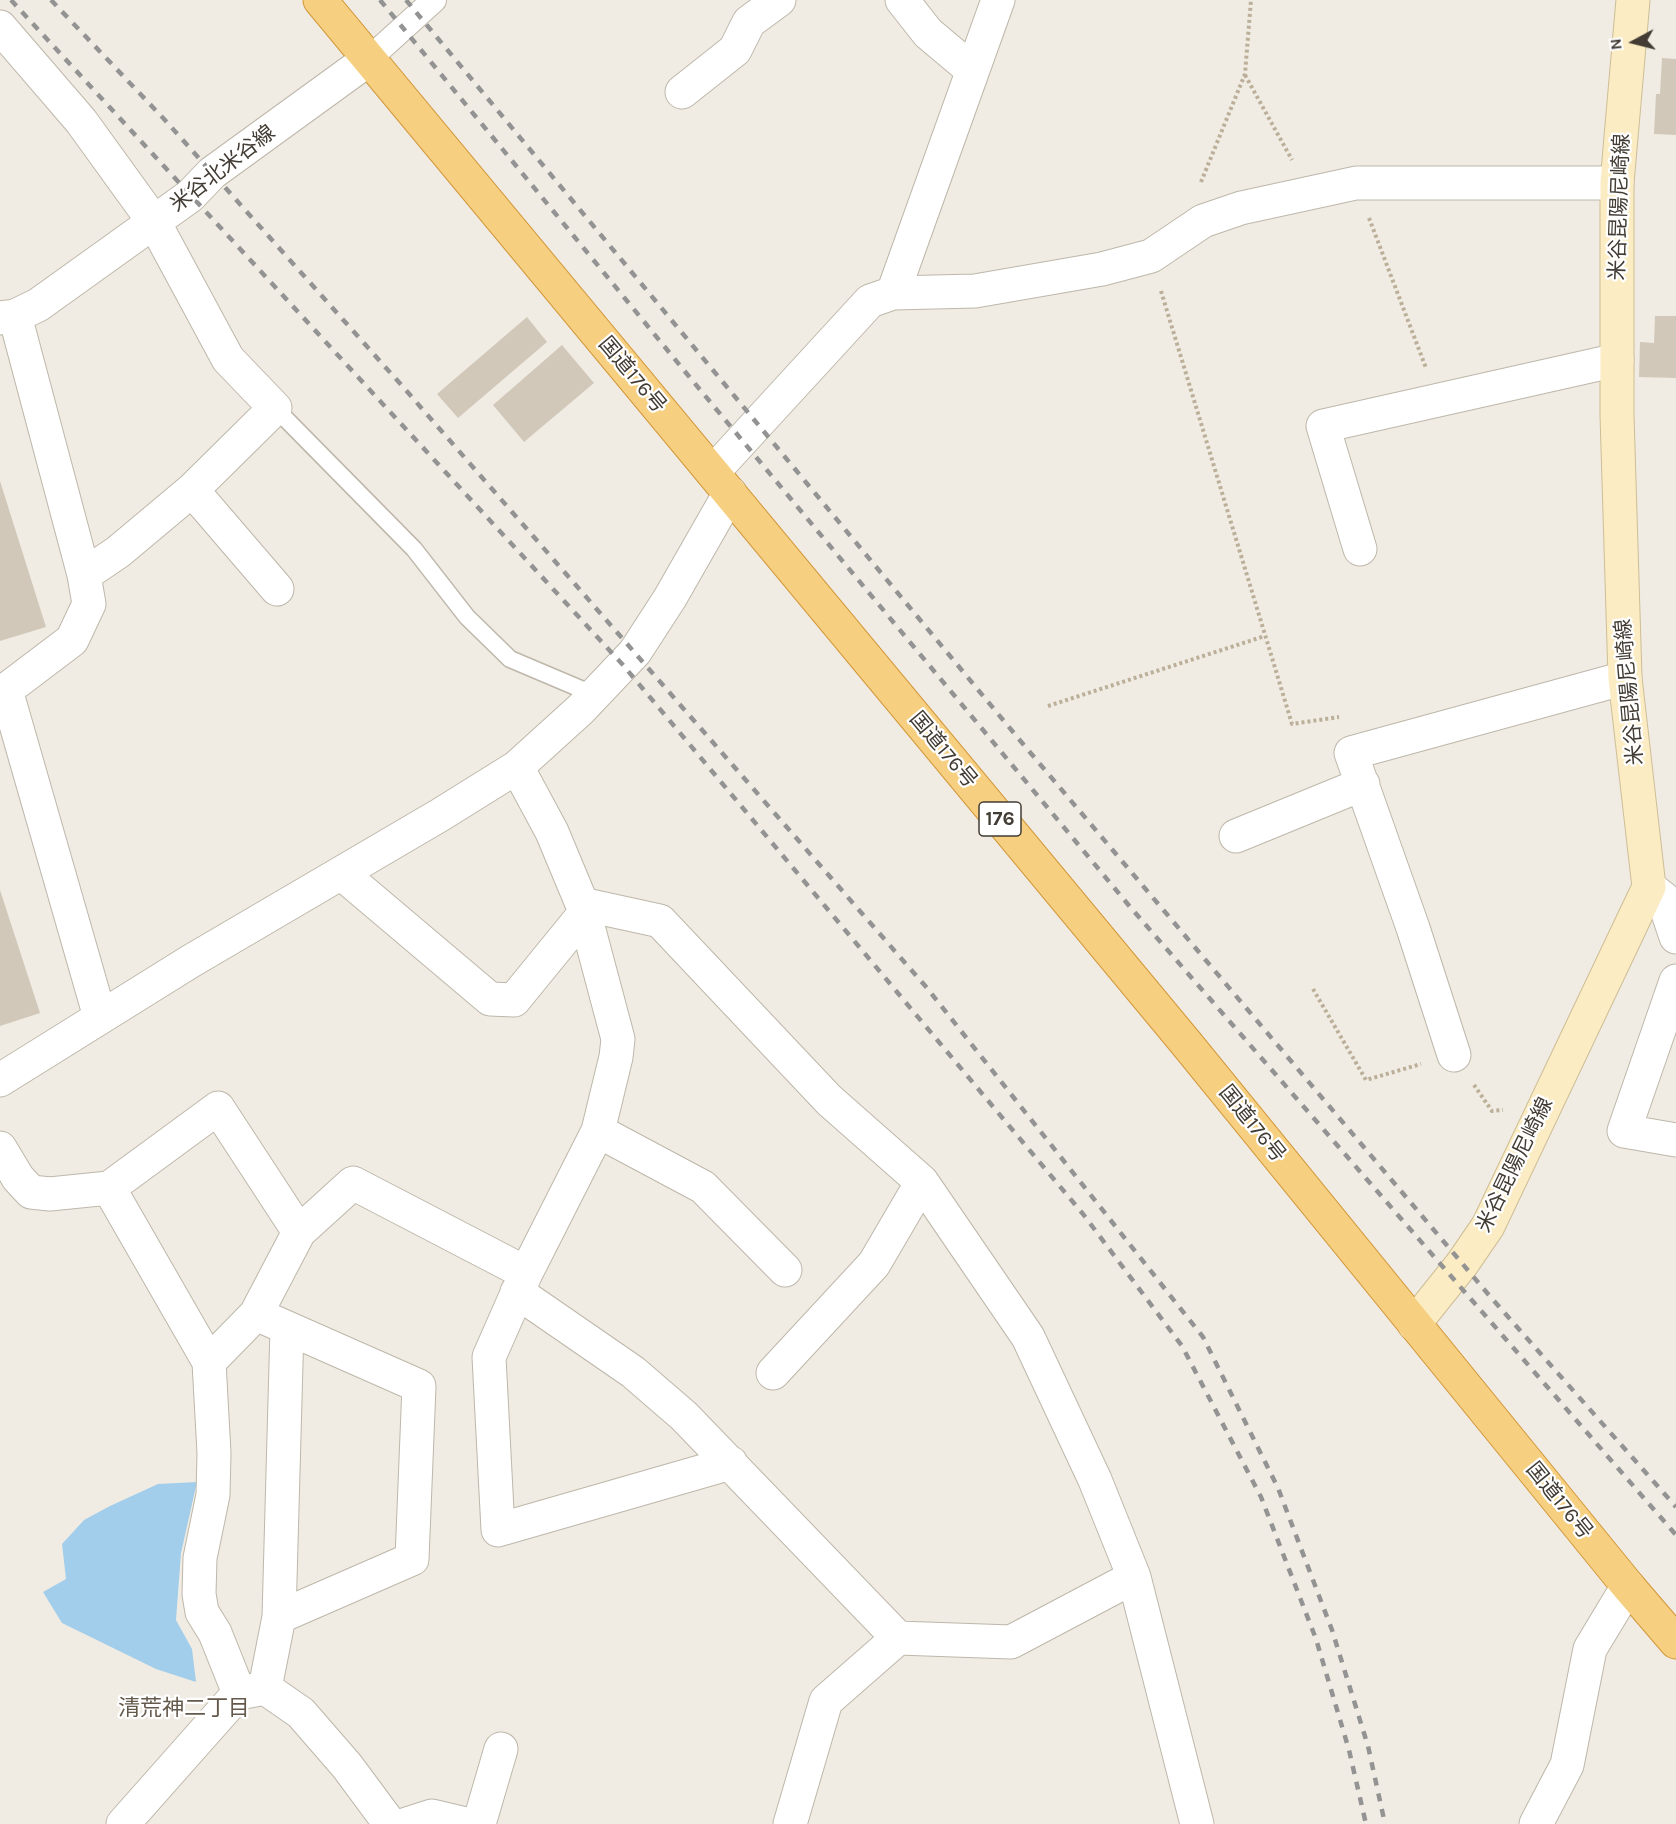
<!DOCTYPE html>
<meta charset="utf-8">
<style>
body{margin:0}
#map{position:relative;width:1676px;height:1824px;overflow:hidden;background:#f0ece3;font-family:Karla,sans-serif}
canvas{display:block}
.north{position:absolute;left:1604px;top:12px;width:60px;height:60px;-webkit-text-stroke:4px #fff;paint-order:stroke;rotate:263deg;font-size:16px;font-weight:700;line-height:24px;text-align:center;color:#423c34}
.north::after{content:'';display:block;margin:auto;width:21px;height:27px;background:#423c34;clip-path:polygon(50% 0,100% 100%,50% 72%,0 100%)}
</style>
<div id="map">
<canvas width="1676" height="1824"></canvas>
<div class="north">N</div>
</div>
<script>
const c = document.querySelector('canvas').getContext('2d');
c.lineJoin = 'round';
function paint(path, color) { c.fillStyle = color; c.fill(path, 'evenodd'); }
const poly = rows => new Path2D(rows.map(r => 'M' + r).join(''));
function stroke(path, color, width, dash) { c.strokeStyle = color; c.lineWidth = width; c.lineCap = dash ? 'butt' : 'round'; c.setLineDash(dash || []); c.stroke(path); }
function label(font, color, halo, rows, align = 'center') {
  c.font = font + ' Karla,"Noto Sans JP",sans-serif'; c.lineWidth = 4.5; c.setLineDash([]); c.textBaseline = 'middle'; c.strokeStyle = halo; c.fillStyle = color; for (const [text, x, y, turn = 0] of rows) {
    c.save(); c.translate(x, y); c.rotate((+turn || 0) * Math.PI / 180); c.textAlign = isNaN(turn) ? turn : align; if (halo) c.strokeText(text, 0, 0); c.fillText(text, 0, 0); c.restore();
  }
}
const water = poly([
 [197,1482,181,1553,176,1620,192,1649,196,1682,156,1669,62,1623,43,1592,66,1579,62,1544,84,1520,110,1506,158,1484]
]);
const building = poly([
 [1662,58,1676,59,1676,135,1654,134,1656,94,1660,94],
 [1655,316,1676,316,1676,378,1639,377,1640,342,1654,343],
 [527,317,547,342,458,418,437,394],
 [562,345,594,383,524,442,493,405],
 [0,481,46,627,0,641],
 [0,890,40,1013,0,1026]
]);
const path = poly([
 [1245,75,1292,160],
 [1201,182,1245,74,1251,0],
 [1369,218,1426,368],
 [1161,291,1292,724,1339,717],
 [1048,706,1265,636],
 [1313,989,1366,1080,1421,1064],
 [1474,1085,1492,1111,1503,1110]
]);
const service = poly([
 [275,408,414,549,467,617,510,659,595,695]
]);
const pedestrian = poly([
 [369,59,434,0]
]);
const minor = poly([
 [902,0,928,33,972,70],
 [0,27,81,121,154,222,228,359,275,408,192,490,118,552,84,575],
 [682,92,735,50,749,22,779,0],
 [893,293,998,0],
 [15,316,84,575,89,604,72,640,6,690,100,1017],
 [0,318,15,316,38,305,190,196,212,173,369,59],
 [713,472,870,301,893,293,975,291,1102,269,1151,256,1203,221,1241,208,1356,183,1617,183],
 [192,490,277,589],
 [1360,549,1323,426,1617,360],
 [517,767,552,832,582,904,660,921,829,1100,922,1182,1028,1337,1095,1480,1134,1577],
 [1236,836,1363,784],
 [341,873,490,999,514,1000,585,913],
 [1649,887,1663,898,1676,937],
 [582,904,618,1039,616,1057,598,1131,526,1273,489,1357,498,1530,731,1463],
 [1676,981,1624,1131,1676,1140],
 [1454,1055,1413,928,1351,753,1625,678],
 [0,1080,191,961,440,815,517,767,581,709,635,652,670,598,730,493],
 [598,1131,703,1187,785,1270],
 [0,1148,18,1178,31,1192,50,1194,109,1188,218,1108,299,1232],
 [109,1188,209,1362],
 [517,1292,633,1372,684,1416,898,1638],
 [256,1314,419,1386,412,1559,279,1617],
 [773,1373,874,1264,922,1182],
 [265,1688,301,1713,347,1766,390,1824],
 [239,1693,265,1688,279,1617,287,1328],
 [123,1824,239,1693,215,1633,202,1612,199,1594,200,1558,213,1495,214,1453,209,1362,256,1314,299,1232,353,1183,526,1273],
 [407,1824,432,1816,466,1824],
 [479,1824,501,1749],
 [790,1824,826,1701,898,1638,1011,1642,1134,1577,1197,1824],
 [1536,1824,1567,1765,1590,1649,1628,1586]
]);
const secondary = poly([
 [1414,1324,1462,1264,1488,1226,1649,887,1625,678,1617,415,1617,183,1633,0]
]);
const trunk = poly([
 [320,0,1186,1043,1628,1586,1676,1642]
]);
const rail = poly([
 [11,0,623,665,1083,1214,1182,1346,1261,1497,1316,1639,1349,1750,1366,1824],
 [51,0,164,119,404,388,927,988,1203,1337,1278,1488,1332,1630,1368,1746,1385,1824],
 [380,0,687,374,1131,908,1676,1535],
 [406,0,1023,744,1488,1294,1676,1507]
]);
const shields = [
 [1000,819,42]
];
const shieldNames = [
 ["176",1000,819]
];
const streetNames = [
 ["米谷北米谷線",223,169,-38],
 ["米谷昆陽尼崎線",1620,207,-88],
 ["国道176号",632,375,50],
 ["米谷昆陽尼崎線",1630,692,-95],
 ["国道176号",943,750,50],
 ["国道176号",1252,1124,51],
 ["米谷昆陽尼崎線",1515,1165,-64],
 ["国道176号",1559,1501,51]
];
const neighbourhoodNames = [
 ["清荒神二丁目",184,1709]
];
paint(water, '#a2ceeb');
paint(building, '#d1c8ba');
stroke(service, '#beb7aa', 19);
stroke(pedestrian, '#beb7aa', 26);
stroke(minor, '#beb7aa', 35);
stroke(secondary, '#cebe96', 35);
stroke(trunk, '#d3983b', 35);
stroke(path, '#bcaf99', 4, [3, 3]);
stroke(service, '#fff', 16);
stroke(pedestrian, '#fff', 24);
stroke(minor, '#fff', 33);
stroke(secondary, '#fbecc3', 33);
stroke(trunk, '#f6cf80', 33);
stroke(rail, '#939393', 4.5, [8, 8]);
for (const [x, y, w] of shields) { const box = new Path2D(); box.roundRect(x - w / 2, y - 17, w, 34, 4.5); c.fillStyle = '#fff'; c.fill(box); stroke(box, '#423c34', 1.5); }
label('bold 20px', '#423c34', null, shieldNames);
label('21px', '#423c34', '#fff', streetNames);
label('22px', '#645a4c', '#fff', neighbourhoodNames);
</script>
